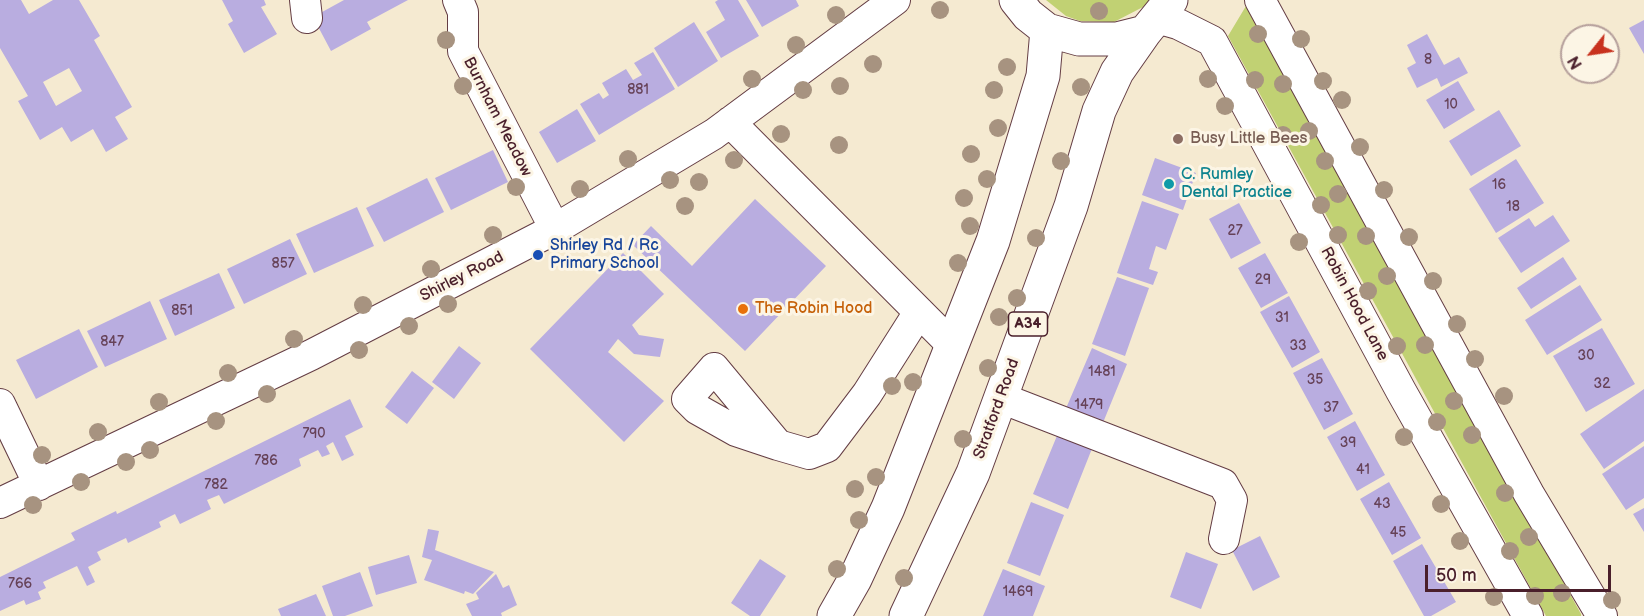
<!DOCTYPE html>
<style>
body{margin:0}
#map{position:relative;width:1644px;height:616px;overflow:hidden;background:#f5ead1;font-family:"Balsamiq Sans",sans-serif}
canvas{display:block}
.north{position:absolute;left:1560px;top:24px;width:60px;height:60px;box-sizing:border-box;background:#fcf5e5;border:2px solid #b59f9b;border-radius:50%;rotate:240deg;font-size:16px;font-weight:700;line-height:24px;text-align:center;color:#4a1f2b}
.north::after{content:'';display:block;margin:auto;width:21px;height:27px;background:#c8321e;clip-path:polygon(50% 0,100% 100%,50% 72%,0 100%)}
.scale{position:absolute;left:1425px;top:565px;width:186px;height:27px;box-sizing:border-box;border:3px solid #4a1f2b;border-top:0;padding-left:8px;font-size:18px;line-height:21px;white-space:nowrap;color:#4a1f2b;-webkit-text-stroke:4px #fcf5e5;paint-order:stroke}
</style>
<div id="map">
<canvas width="1644" height="616"></canvas>
<div class="north">N</div>
<div class="scale">50 m</div>
</div>
<script>
const c = document.querySelector('canvas').getContext('2d');
c.lineJoin = 'round';
function paint(path, color) { c.fillStyle = color; c.fill(path, 'evenodd'); }
const poly = rows => new Path2D(rows.map(r => 'M' + r).join(''));
function stroke(path, color, width, dash) { c.strokeStyle = color; c.lineWidth = width; c.lineCap = dash ? 'butt' : 'round'; c.setLineDash(dash || []); c.stroke(path); }
function label(font, color, halo, rows, align = 'center') {
  c.font = font + ' "Balsamiq Sans",sans-serif'; c.lineWidth = 6; c.setLineDash([]); c.textBaseline = 'middle'; c.strokeStyle = halo; c.fillStyle = color; for (const [text, x, y, turn = 0] of rows) {
    c.save(); c.translate(x, y); c.rotate((+turn || 0) * Math.PI / 180); c.textAlign = isNaN(turn) ? turn : align; if (halo) c.strokeText(text, 0, 0); c.fillText(text, 0, 0); c.restore();
  }
}
const green = poly([
 [1046,0,1150,0,1143,7,1114,22,1080,21,1066,16],
 [1246,6,1581,614,1581,616,1546,616,1228,36]
]);
const building = poly([
 [0,0,21,0,29,14,53,0,79,0,100,36,94,40,132,107,115,117,128,139,106,152,93,129,71,142,62,127,40,140,18,101,28,96,0,48],
 [69,68,82,91,56,106,43,82],
 [222,0,264,0,266,5,261,7,277,34,244,53,228,24,233,21],
 [344,0,408,0,367,22,371,29,331,51,313,17],
 [718,0,738,0,759,36,721,58,706,32,725,20,715,2],
 [746,0,796,0,799,6,762,27],
 [1644,20,1644,54,1629,28],
 [694,22,718,61,678,87,654,48],
 [1427,34,1444,65,1459,57,1468,73,1441,87,1437,78,1417,88,1407,68,1416,63,1407,45],
 [653,52,675,89,599,135,580,104,599,93,603,99,609,95,602,83,626,69,633,80,642,75,634,63],
 [1458,81,1475,110,1444,129,1426,100],
 [577,109,596,141,557,163,539,132],
 [1499,110,1521,146,1471,176,1449,141],
 [493,150,508,182,451,210,435,178],
 [1155,158,1196,173,1183,210,1142,195],
 [1516,159,1544,203,1496,233,1469,189],
 [427,178,444,212,384,242,366,208],
 [755,199,826,266,745,351,633,245,651,226,692,266],
 [1142,201,1179,214,1166,250,1156,246,1149,269,1158,272,1153,285,1117,273],
 [1239,203,1261,243,1231,259,1209,219],
 [357,207,374,246,314,273,296,234],
 [1553,215,1570,241,1521,273,1498,238,1529,218,1535,227],
 [290,239,307,274,244,304,227,269],
 [623,253,664,294,632,325,639,335,664,339,660,357,634,354,618,339,608,352,664,401,624,442,530,349],
 [1265,253,1288,293,1261,308,1238,268],
 [1563,257,1577,279,1531,309,1517,288],
 [219,273,235,308,175,336,159,300],
 [1117,277,1149,288,1125,356,1092,344],
 [1580,285,1602,320,1547,355,1525,320],
 [1289,296,1320,352,1292,368,1260,312],
 [150,301,167,339,105,367,87,331],
 [1602,328,1635,384,1586,412,1553,356],
 [79,329,98,367,36,399,16,360],
 [459,346,481,363,454,399,432,382],
 [1092,348,1127,364,1100,430,1064,413],
 [1322,358,1353,414,1324,430,1293,373],
 [412,371,434,388,407,424,385,407],
 [1644,389,1644,441,1604,469,1580,434],
 [350,399,363,427,345,436,354,455,342,461,333,442,326,446,330,454,322,457,318,450,299,459,301,466,224,504,219,495,207,500,211,509,180,524,175,514,159,522,161,527,128,543,126,538,97,552,101,560,88,567,95,582,87,586,77,566,43,582,46,588,38,592,41,599,26,605,24,600,0,611,0,577,75,540,71,533,116,511,117,514],
 [1355,421,1385,475,1357,491,1327,437],
 [1061,426,1095,441,1068,509,1033,494],
 [1644,446,1644,498,1626,510,1602,474],
 [1389,482,1421,538,1392,555,1360,499],
 [1031,502,1064,515,1040,576,1007,563],
 [1644,508,1644,532,1633,514],
 [428,529,439,531,435,550,494,572,473,594,465,591,464,594,424,580,432,560,422,557],
 [1260,536,1280,577,1253,591,1232,550],
 [1422,544,1456,602,1431,616,1424,616,1393,561],
 [1186,552,1218,564,1201,609,1170,597],
 [409,555,417,583,376,595,368,567],
 [760,559,786,576,760,616,750,616,731,603],
 [1003,569,1045,586,1033,616,983,616],
 [360,572,373,606,345,616,333,616,322,586],
 [496,574,503,588,509,585,517,605,501,613,502,616,472,616,466,604,479,599,476,593],
 [316,594,326,616,281,616,278,609]
]);
const minor = poly([
 [305,0,307,18],
 [458,0,463,12,463,51,555,229],
 [1260,0,1529,494,1602,616],
 [1157,18,1178,24,1212,41,1401,391,1528,616],
 [730,122,952,345],
 [1001,398,1223,484,1232,500,1224,539],
 [0,404,39,485],
 [778,445,714,368,687,399,697,409,736,431,778,445,809,454,827,447,867,394,919,312],
 [0,503,311,355,555,229,714,134,895,0]
]);
const highway = poly([
 [1016,0,1028,15,1047,30,1079,39,1117,39,1145,32],
 [834,616,855,579,888,508,993,241,1043,76,1047,30],
 [906,616,973,473,1071,206,1099,111,1117,72,1145,32,1171,0]
]);
const trees = [
 [940,10],
 [1099,11],
 [836,15],
 [1258,34],
 [1301,39],
 [446,40],
 [796,45],
 [873,64],
 [1007,67],
 [752,79],
 [1208,79],
 [1255,80],
 [1323,81],
 [1283,84],
 [463,86],
 [840,86],
 [1081,87],
 [803,90],
 [994,90],
 [1342,100],
 [1225,106],
 [998,128],
 [1309,131],
 [781,134],
 [1283,135],
 [839,145],
 [1360,147],
 [971,154],
 [628,159],
 [734,160],
 [1061,161],
 [1325,161],
 [987,179],
 [670,180],
 [699,182],
 [516,187],
 [580,189],
 [1384,190],
 [1338,194],
 [964,198],
 [1321,205],
 [685,206],
 [970,226],
 [493,235],
 [1338,235],
 [1366,236],
 [1409,237],
 [1036,238],
 [1299,242],
 [958,263],
 [431,269],
 [1387,276],
 [1433,281],
 [1368,291],
 [1017,298],
 [448,304],
 [363,305],
 [999,317],
 [1457,324],
 [409,326],
 [294,339],
 [1425,345],
 [1397,346],
 [359,350],
 [1475,359],
 [988,368],
 [228,373],
 [913,382],
 [892,386],
 [267,394],
 [1504,396],
 [1454,401],
 [159,402],
 [216,421],
 [1437,422],
 [98,432],
 [1472,435],
 [1404,437],
 [963,439],
 [150,450],
 [42,455],
 [126,462],
 [876,477],
 [81,482],
 [855,489],
 [1505,493],
 [1441,504],
 [33,505],
 [859,520],
 [1529,537],
 [1460,541],
 [1510,551],
 [837,569],
 [904,578],
 [1562,593],
 [1535,596],
 [1494,597],
 [1612,600]
];
const markers = [
 [1178,139,6,"#8d6e63"],
 [1169,184,6,"#0f9aa8"],
 [538,255,6,"#1a4fb4"],
 [743,309,6,"#e8710a"]
];
const numberNames = [
 ["8",1428,60],
 ["881",638,90],
 ["10",1451,105],
 ["16",1499,185],
 ["18",1513,207],
 ["27",1235,231],
 ["857",283,264],
 ["29",1263,280],
 ["851",182,311],
 ["31",1282,318],
 ["847",112,342],
 ["33",1298,346],
 ["30",1586,356],
 ["1481",1102,372],
 ["35",1315,380],
 ["32",1602,384],
 ["1479",1089,405],
 ["37",1331,408],
 ["790",314,434],
 ["39",1348,443],
 ["786",266,461],
 ["41",1363,470],
 ["782",216,485],
 ["43",1382,504],
 ["45",1398,533],
 ["766",20,584],
 ["1469",1018,592]
];
const shields = [
 [1028,324,39]
];
const shieldNames = [
 ["A34",1028,324]
];
const streetNames = [
 ["Burnham Meadow",497,117,63],
 ["Shirley Road",462,277,-27],
 ["Robin Hood Lane",1354,304,62],
 ["Stratford Road",997,409,-70]
];
const educationNames = [
 ["Busy Little Bees",1190,139]
];
const cultureNames = [
 ["C. Rumley",1181,175],
 ["Dental Practice",1181,193]
];
const transitNames = [
 ["Shirley Rd / Rc",550,246],
 ["Primary School",550,264]
];
const foodNames = [
 ["The Robin Hood",755,309]
];
paint(green, '#c1d173');
paint(building, '#b9ade0');
stroke(minor, '#643d44', 32);
stroke(highway, '#643d44', 35);
stroke(minor, '#fff', 30);
stroke(highway, '#fff', 33);
c.fillStyle = '#a79380';
for (const [x, y] of trees) { c.beginPath(); c.arc(x, y, 9, 0, 2 * Math.PI); c.fill(); }
for (const [x, y, r, color] of markers) { const dot = new Path2D(); dot.arc(x, y, r, 0, 2 * Math.PI); c.fillStyle = color; c.fill(dot); stroke(dot, '#fcf5e5', 2); }
label('14px', '#664258', null, numberNames);
for (const [x, y, w] of shields) { const box = new Path2D(); box.roundRect(x - w / 2, y - 12, w, 24, 4.5); c.fillStyle = '#fcf5e5'; c.fill(box); stroke(box, '#4a1f2b', 1.5); }
label('bold 15px', '#4a1f2b', null, shieldNames);
label('16px', '#4a1f2b', '#fcf5e5', streetNames);
label('16px', '#785e54', '#fcf5e5', educationNames, 'left');
label('16px', '#0d838f', '#fcf5e5', cultureNames, 'left');
label('16px', '#164399', '#fcf5e5', transitNames, 'left');
label('16px', '#c56008', '#fcf5e5', foodNames, 'left');
</script>
